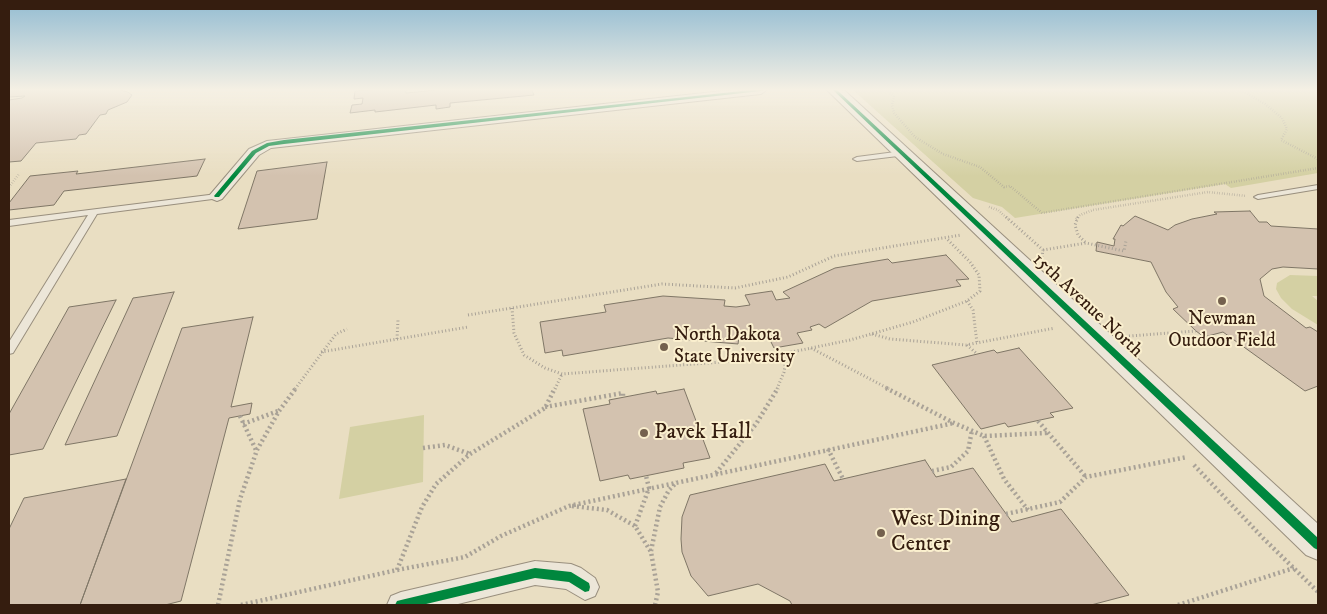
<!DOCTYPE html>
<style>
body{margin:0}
#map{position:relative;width:1327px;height:614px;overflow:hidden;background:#e9dec2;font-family:"IM FELL DW Pica",serif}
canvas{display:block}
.frame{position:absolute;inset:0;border:10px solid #351d0f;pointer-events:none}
</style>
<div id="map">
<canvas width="1327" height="614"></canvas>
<div class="frame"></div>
</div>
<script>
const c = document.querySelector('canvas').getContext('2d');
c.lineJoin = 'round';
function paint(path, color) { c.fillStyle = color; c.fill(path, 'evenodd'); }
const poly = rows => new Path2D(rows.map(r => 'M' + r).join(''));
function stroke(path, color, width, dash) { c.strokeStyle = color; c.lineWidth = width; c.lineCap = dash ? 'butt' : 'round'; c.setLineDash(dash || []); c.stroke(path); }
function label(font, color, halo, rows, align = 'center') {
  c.font = font + ' "IM FELL DW Pica",serif'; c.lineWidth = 4; c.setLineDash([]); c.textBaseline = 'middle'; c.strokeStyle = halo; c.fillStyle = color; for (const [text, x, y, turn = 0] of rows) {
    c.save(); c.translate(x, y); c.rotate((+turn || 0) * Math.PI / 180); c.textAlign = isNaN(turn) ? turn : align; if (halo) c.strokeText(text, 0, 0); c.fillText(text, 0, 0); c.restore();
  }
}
const green = poly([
 [853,90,1318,90,1318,173,1231,188,1225,184,1015,218,1002,207,973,198],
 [1290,275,1318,276,1318,296,1312,296,1318,301,1318,325,1292,309,1281,298,1276,289,1277,283],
 [424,415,423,482,339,499,350,427]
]);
const building = poly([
 [9,90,120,90,128,92,132,95,127,102,108,110,106,114,100,115,86,134,79,135,76,139,36,143,21,161,9,162,9,100,22,98,25,96,9,97,9,90],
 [372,90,406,90,406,93,436,90,532,90,534,95,450,103,450,107,436,109,436,105,375,112,375,110,350,113,352,105,362,104,363,98,354,99,355,91,372,90],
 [205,159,197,176,64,191,54,205,9,210,9,203,30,176,78,171,76,174,205,159],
 [327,162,317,219,238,229,257,171,327,162],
 [1250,211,1259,222,1267,222,1271,226,1318,229,1318,269,1283,267,1272,269,1260,279,1264,296,1306,328,1310,327,1318,332,1318,386,1305,391,1223,332,1204,337,1196,331,1173,309,1178,307,1166,292,1151,262,1096,251,1097,242,1114,246,1115,239,1113,239,1121,225,1123,226,1135,216,1168,230,1175,225,1192,219,1217,214,1214,212,1250,211],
 [946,255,969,279,956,280,961,286,872,301,825,328,819,324,810,327,812,330,797,333,803,343,774,348,769,338,754,340,753,338,739,337,738,344,668,338,563,356,562,350,545,353,540,322,606,312,604,305,663,296,725,300,724,306,736,307,750,305,745,295,772,291,776,300,790,298,783,292,835,268,888,259,892,263,946,255],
 [174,292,117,436,65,445,133,298,174,292],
 [116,300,43,449,9,455,9,414,69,307,116,300],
 [253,317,231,407,252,403,250,414,229,418,181,601,165,605,80,605,182,328,253,317],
 [1019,348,1073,408,1050,413,1054,417,1008,427,1005,423,981,429,932,365,994,350,997,353,1019,348],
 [684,389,710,458,683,463,684,468,630,479,628,475,600,481,583,409,610,404,609,400,656,391,657,394,684,389],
 [925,460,936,477,973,468,1012,522,1061,509,1129,595,1091,605,792,605,790,601,758,584,708,596,691,576,682,552,681,539,682,517,690,495,825,464,834,481,925,460],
 [126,479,80,605,9,605,9,529,24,498,126,479]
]);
const pathFar2 = poly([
 [886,90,894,96,892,105,894,113,915,137,943,154,980,167,1004,187,1010,186,1042,213,1318,168],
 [1241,90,1265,104,1282,118,1287,129,1281,140,1318,159],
 [9,187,19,174],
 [989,207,998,210,1008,219],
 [1076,219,1080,215,1093,210,1208,192,1246,196]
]);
const pathFar1 = poly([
 [1006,217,1043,250,1042,257],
 [1078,217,1075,225,1078,235,1086,243],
 [1043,250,1086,243,1124,251,1126,241],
 [967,301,973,310,977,343],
 [512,308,514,333,524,355,545,368,562,374,734,361,787,353,850,340,913,322,967,301,980,291,979,275,970,262,946,238],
 [468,315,662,284,735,288,788,277,834,256,961,235],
 [872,334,890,339,966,345,1055,328],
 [1129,336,1196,331],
 [397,339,398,320],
 [967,345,976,353],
 [811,348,889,389],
 [321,352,468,327],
 [295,389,336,334,347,329],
 [555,389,562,374],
 [777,389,784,372,787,353]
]);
const path = poly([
 [886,388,954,423,984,436,1047,433],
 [545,407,623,393,623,398],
 [240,416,256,450],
 [1038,421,1086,477],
 [243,424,278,411],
 [984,436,1004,479,1028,510],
 [423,448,445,445,470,454],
 [828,449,843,479],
 [1194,465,1263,538,1318,592],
 [932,471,951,467,968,451,972,430],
 [716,473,756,424,778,388],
 [572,506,607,510,635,526,651,552,658,592,655,605],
 [1006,514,1060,502,1086,477,1187,457],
 [635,526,649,488,646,476],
 [651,551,660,507,669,490,677,482],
 [397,570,422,507,436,484,470,454,545,408,555,388],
 [218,605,240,499,257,450,279,411,296,388],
 [241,605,397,570,465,557,501,536,569,506,954,423],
 [1178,605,1294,568]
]);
const service = poly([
 [903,151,907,153,906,155,857,161,853,159,857,157,903,151],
 [1318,185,1318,189,1258,199,1254,197,1258,195,1318,185],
 [217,194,220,194,220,198,97,214,13,353,9,354,9,342,88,215,9,226,9,220,217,194]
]);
const minor = poly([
 [731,90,767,90,761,94,271,148,259,155,222,199,217,201,212,199,209,196,249,149,267,141,731,90],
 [535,561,571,564,581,568,595,578,599,587,595,596,585,600,566,589,535,585,454,605,387,605,391,596,401,592,535,561]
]);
const tertiary = poly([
 [827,90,844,90,1318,524,1318,560,1306,555,827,90]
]);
const cycleway = poly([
 [751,90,763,90,761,91,284,144,269,146,256,153,219,197,215,197,214,196,252,151,267,143,284,140,751,90],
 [833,90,837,90,1318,538,1318,550,1314,548,833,90],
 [535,568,571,572,589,583,590,587,589,591,585,592,569,582,535,578,422,605,395,605,397,601,401,600,535,568]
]);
const markers = [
 [1222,301,5,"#74614e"],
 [664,347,5,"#74614e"],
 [644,433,5,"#74614e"],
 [881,533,5,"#74614e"]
];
const streetNames = [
 ["15th Avenue North",1087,306,43]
];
const poiNames = [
 ["Newman",1222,320],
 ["Outdoor Field",1222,342],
 ["North Dakota",674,336,"left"],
 ["State University",674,358,"left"]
];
const nearPoinames = [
 ["Pavek Hall",654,433],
 ["West Dining",891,520],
 ["Center",891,545]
];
paint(green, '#d4d0a3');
paint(building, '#d3c2af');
stroke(building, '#7f7666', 1);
stroke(service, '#998f7e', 2);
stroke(minor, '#998f7e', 2);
stroke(tertiary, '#998f7e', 2);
stroke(pathFar2, '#a9a297', 2.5, [0.5, 2]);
stroke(pathFar1, '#a9a297', 3, [1, 2.5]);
stroke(path, '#a9a297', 4.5, [2, 3]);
paint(service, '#ece6d8');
paint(minor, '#ece6d8');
paint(tertiary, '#ece6d8');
paint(cycleway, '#00873e');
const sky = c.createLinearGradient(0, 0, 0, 176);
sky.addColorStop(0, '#93bcd2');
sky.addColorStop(0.51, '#f5f0e4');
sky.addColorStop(1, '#f5f0e400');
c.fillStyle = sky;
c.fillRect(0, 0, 1327, 176);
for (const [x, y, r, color] of markers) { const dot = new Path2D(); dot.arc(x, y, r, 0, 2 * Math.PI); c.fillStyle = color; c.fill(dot); stroke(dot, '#faefce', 2); }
label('19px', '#351d0f', '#faefce', streetNames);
label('19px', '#351d0f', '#faefce', poiNames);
label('22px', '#351d0f', '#faefce', nearPoinames, 'left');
</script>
